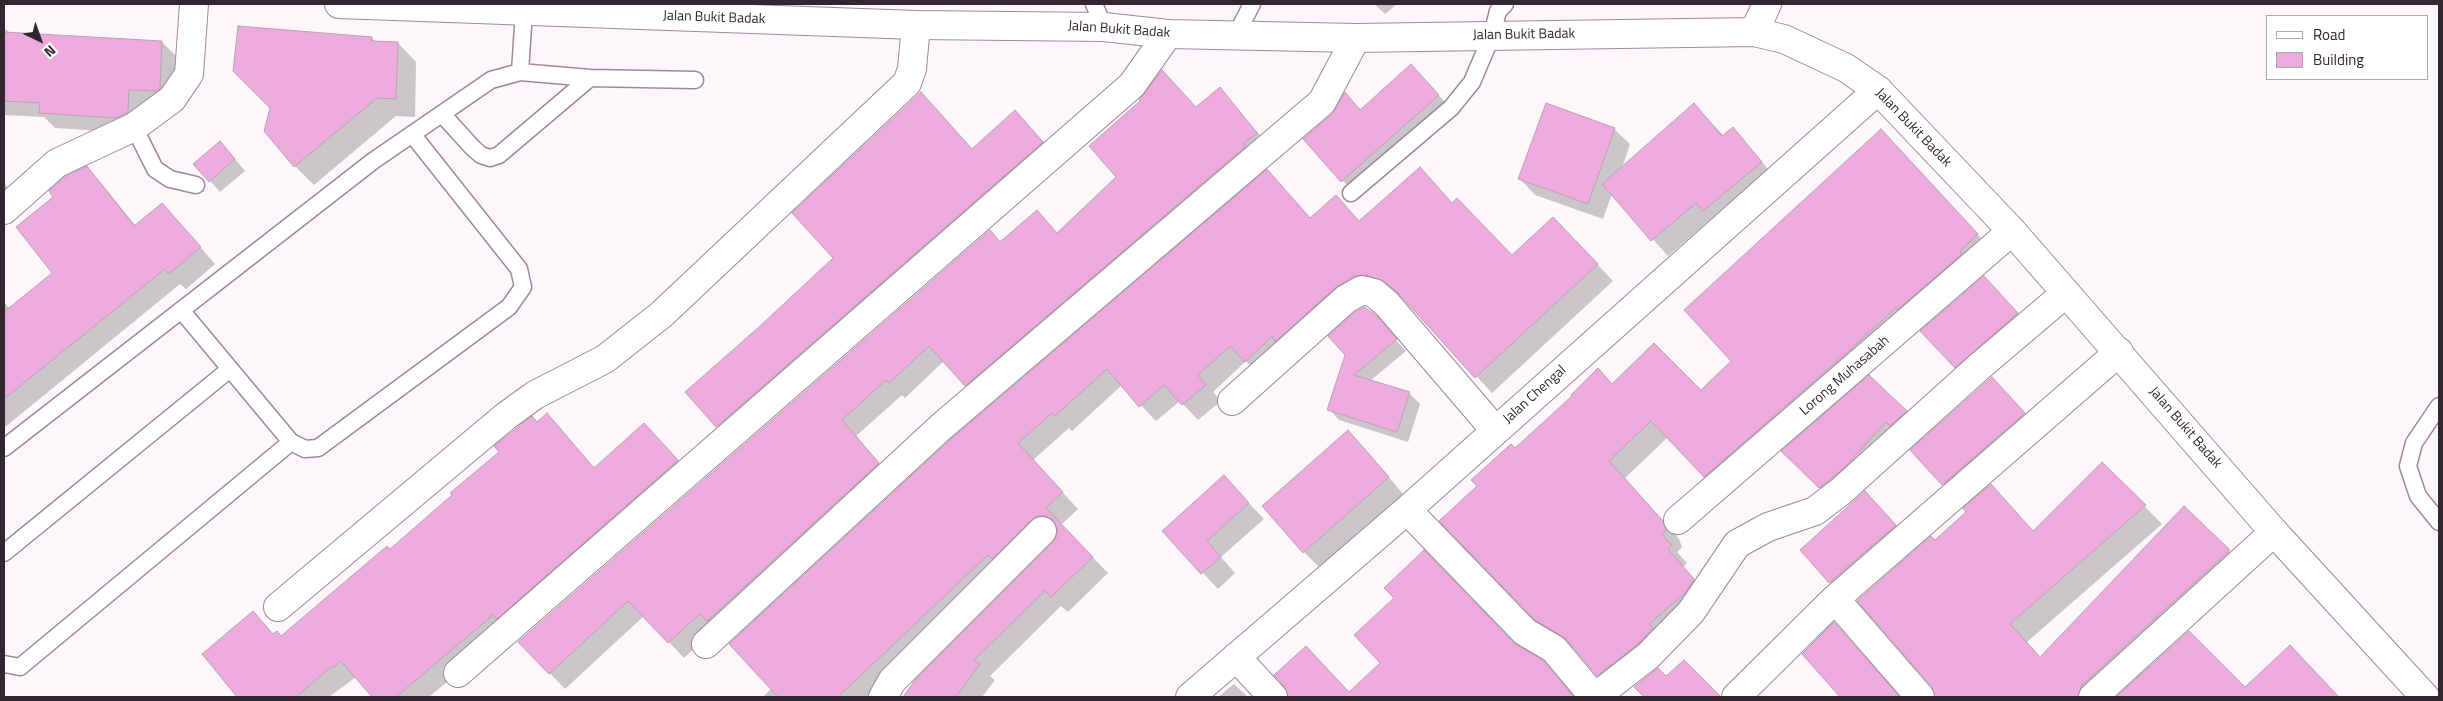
<!DOCTYPE html>
<style>
body{margin:0}
#map{position:relative;width:2443px;height:701px;overflow:hidden;background:#fdf7fb;font-family:"Titillium Web",sans-serif}
canvas{display:block}
.frame{position:absolute;inset:0;border:5px solid #32262f;pointer-events:none}
.legend{position:absolute;left:2266px;top:15px;width:162px;height:65px;box-sizing:border-box;background:#fff;border:1px solid #ada8ac;margin:0;padding:6px 9px;list-style:none;font-size:15px;color:#32262f}
.legend li{display:flex;align-items:center;gap:10px;height:25px}
.legend b{width:25px;border:1px solid #ada8ac}
.north{position:absolute;left:15px;top:15px;width:50px;height:50px;-webkit-text-stroke:4px #fff;paint-order:stroke;rotate:138deg;font-size:14px;font-weight:700;line-height:20px;text-align:center;color:#32262f}
.north::after{content:'';display:block;margin:auto;width:18px;height:22px;background:#32262f;clip-path:polygon(50% 0,100% 100%,50% 72%,0 100%)}
</style>
<div id="map">
<canvas width="2443" height="701"></canvas>
<div class="frame"></div>
<ul class="legend">
<li><b style="height:6px;background:#fff"></b>Road</li>
<li><b style="height:14px;background:#edaadc"></b>Building</li>
</ul>
<div class="north">N</div>
</div>
<script>
const c = document.querySelector('canvas').getContext('2d');
c.lineJoin = 'round';
function paint(path, color) { c.fillStyle = color; c.fill(path, 'evenodd'); }
const poly = rows => new Path2D(rows.map(r => 'M' + r).join(''));
function stroke(path, color, width, dash) { c.strokeStyle = color; c.lineWidth = width; c.lineCap = dash ? 'butt' : 'round'; c.setLineDash(dash || []); c.stroke(path); }
function label(font, color, halo, rows, align = 'center') {
  c.font = font + ' "Titillium Web",sans-serif'; c.lineWidth = 4; c.setLineDash([]); c.textBaseline = 'middle'; c.strokeStyle = halo; c.fillStyle = color; for (const [text, x, y, turn = 0] of rows) {
    c.save(); c.translate(x, y); c.rotate((+turn || 0) * Math.PI / 180); c.textAlign = isNaN(turn) ? turn : align; if (halo) c.strokeText(text, 0, 0); c.fillText(text, 0, 0); c.restore();
  }
}
const shadow = poly([
 [1374,4,1397,4,1385,14],
 [4,28,11,34,162,42,177,57,174,104,132,133,55,128,44,117,4,115],
 [372,38,376,43,398,43,416,62,415,117,396,116,314,185,295,166,271,107],
 [1411,65,1453,111,1358,197,1304,139,1333,114,1345,94,1361,110],
 [1220,89,1271,148,981,400,944,361,905,398,902,395,856,436,893,479,716,628,684,658,644,616,565,689,520,642,990,232,1001,243,1037,212,1058,234],
 [1694,105,1724,136,1733,129,1776,178,1719,226,1712,218,1668,256,1612,194,1603,219,1535,195,1520,179,1614,129,1630,144,1622,168],
 [935,108,973,150,1015,111,1057,157,732,441,687,392,760,328,834,258],
 [1897,147,1993,251,1721,492,1668,437,1625,478,1679,539,1682,547,1677,552,1687,563,1683,567,1710,597,1614,691,1578,651,1553,636,1536,619,1515,450,1574,396,1598,370,1613,385,1701,391,1733,361],
 [230,153,245,171,220,192,210,181],
 [86,168,102,184,136,226,177,220,215,264,186,289,180,284,4,428,4,302,10,309,54,273,55,197],
 [1267,171,1311,219,1336,197,1360,222,1453,204,1512,257,1569,234,1613,281,1492,393,1410,304,1395,293,1371,291,1261,376,1246,361,1213,392,1221,401,1198,420,1180,401,1156,421,1122,385,1072,431,1069,428,1033,460,1078,509,1061,525,1108,573,1068,612,1061,606,990,676,995,680,982,697,910,697,907,694,1054,542,1058,531,1055,531,870,697,763,697],
 [4,183,12,192,4,199],
 [1999,293,2033,329,1971,382,1955,367],
 [1377,320,1406,351,1370,381,1409,393,1420,404,1408,442,1339,420,1329,409],
 [1869,377,1921,427,1835,503,1798,467],
 [2007,394,2039,429,1959,500,1912,450],
 [547,415,595,469,644,424,692,476,429,697,373,697,356,677,329,697,239,697,204,654,253,613,274,635,281,638,390,551],
 [1363,447,1403,494,1319,567,1304,552],
 [2102,464,2162,524,2027,642,2041,658,2229,551,2246,568,2106,697,1936,697,1935,541,1968,512,1991,486,2034,532],
 [1224,477,1264,519,1221,557,1235,573,1218,589,1164,531],
 [1880,508,1910,541,1846,598,1801,550],
 [1834,624,1851,641,1900,697,1842,697,1804,654],
 [2189,632,2246,690,2306,662,2338,697,2118,697],
 [1515,645,1543,662,1575,697,1289,697,1290,694,1276,676,1306,648,1350,693],
 [1684,661,1719,697,1646,697,1636,687,1667,678],
 [1234,684,1248,697,1218,697]
]);
const building = poly([
 [238,26,372,37,372,41,398,42,396,99,377,98,294,167,264,131,270,108,233,71,238,26],
 [4,32,162,41,160,89,156,91,129,90,128,112,116,118,39,113,40,103,4,101,4,32],
 [1411,64,1439,95,1341,182,1303,139,1332,114,1345,92,1360,110,1411,64],
 [1162,70,1196,107,1220,87,1257,133,1244,143,1246,146,965,386,929,346,889,383,886,380,842,420,879,463,707,621,700,614,668,643,628,601,549,674,518,642,990,230,1000,242,1037,210,1057,233,1116,177,1089,146,1140,101,1139,100,1162,70],
 [921,92,972,149,1015,110,1043,142,716,427,685,392,759,327,833,258,792,213,921,92],
 [1546,103,1615,128,1588,204,1518,179,1546,103],
 [1694,103,1722,136,1733,127,1762,162,1703,211,1696,203,1651,241,1602,184,1694,103],
 [1881,129,1978,234,1960,251,1962,254,1897,310,1896,308,1852,348,1704,477,1651,421,1609,461,1663,521,1666,530,1662,535,1672,545,1668,549,1694,579,1685,593,1649,624,1653,628,1638,644,1597,676,1566,639,1535,620,1439,521,1477,486,1471,480,1511,444,1515,448,1572,396,1571,395,1598,368,1612,384,1654,343,1701,390,1731,361,1684,310,1881,129],
 [220,141,235,159,209,182,193,164,220,141],
 [87,166,134,226,162,203,201,247,169,274,165,269,4,399,4,312,52,273,16,227,53,197,49,191,66,176,87,166],
 [1420,167,1452,203,1457,198,1512,255,1553,217,1598,264,1475,378,1399,294,1384,281,1366,275,1354,276,1336,287,1275,342,1272,336,1245,362,1230,346,1198,375,1206,385,1182,405,1164,385,1139,407,1107,369,1055,416,1052,413,1018,443,1063,492,1046,508,1093,557,1051,597,1045,591,974,660,980,664,956,697,903,697,915,680,1053,542,1057,536,1057,527,1053,520,1046,516,1038,516,1031,520,992,559,988,555,838,697,778,697,729,644,951,439,1267,169,1310,218,1336,195,1359,221,1420,167],
 [1984,276,2018,313,1955,368,1920,331,1984,276],
 [1364,307,1376,315,1397,339,1354,375,1410,392,1397,432,1327,410,1345,355,1328,336,1355,312,1364,307],
 [1869,375,1907,411,1890,426,1886,422,1844,468,1819,488,1781,451,1869,375],
 [1992,377,2025,413,1942,485,1910,450,1992,377],
 [547,413,594,468,644,423,678,460,497,619,493,615,396,697,372,697,341,661,333,668,331,667,296,697,237,697,202,654,253,611,273,634,277,631,281,636,387,546,390,549,452,495,450,493,499,452,494,446,532,416,537,422,547,413],
 [1348,430,1389,477,1303,553,1262,506,1348,430],
 [2102,462,2146,505,2010,624,2040,657,2184,506,2230,550,2082,685,2078,697,1935,697,1932,687,1857,601,1931,536,1935,540,1966,512,1963,508,1991,484,2033,531,2102,462],
 [1224,475,1249,503,1207,541,1221,557,1201,574,1162,531,1224,475],
 [1865,491,1896,525,1829,583,1800,550,1865,491],
 [1424,550,1514,643,1544,661,1574,697,1288,697,1285,687,1274,675,1306,646,1349,692,1380,663,1354,635,1394,598,1384,588,1424,550],
 [1834,622,1900,697,1840,697,1802,654,1834,622],
 [2189,631,2245,687,2290,645,2339,697,2116,697,2189,631],
 [1684,660,1721,697,1644,697,1634,687,1658,668,1666,676,1684,660]
]);
const lane = poly([
 [1094,4,1104,27],
 [1236,35,1252,4],
 [520,72,524,11],
 [442,114,472,147,481,155,490,158,499,155,590,78],
 [134,127,155,169,170,179,196,185],
 [1351,193,1451,108,1472,82,1492,35,1498,11,1505,4],
 [181,310,291,442,305,449,318,448,509,307,523,287,519,269,412,134],
 [2439,406,2414,443,2408,466,2418,496,2439,522],
 [4,448,373,161,491,80,520,72,590,78,695,80],
 [4,553,230,369],
 [4,664,20,667,291,442]
]);
const street = poly([
 [1754,32,1767,4],
 [4,210,57,163,134,127,172,99,189,74,194,4],
 [1232,401,1346,299,1362,290,1374,293,1387,304,1495,430],
 [1407,510,1525,632,1554,649,1594,697],
 [1678,520,2012,231],
 [1835,599,1920,697],
 [278,607,506,416,535,395,605,359,662,314,907,83,912,69,916,25],
 [706,644,941,427,1322,102,1356,38],
 [1236,657,1273,697],
 [458,673,1132,85,1168,34],
 [883,697,892,681,1042,531],
 [1190,697,1407,510,1878,90],
 [1595,697,1648,656,1691,612,1737,544,1768,527,1815,511,1840,492,1980,366,2066,293],
 [1736,697,1835,599,2119,352],
 [2093,697,2274,532]
]);
const secondary = poly([
 [339,4,916,25,1104,27,1168,34,1356,38,1754,32,1784,39,1846,68,1878,90,2012,231,2274,532,2425,697]
]);
const streetNames = [
 ["Jalan Bukit Badak",714,18,2],
 ["Jalan Bukit Badak",1119,30,4],
 ["Jalan Bukit Badak",1524,35,-1],
 ["Jalan Bukit Badak",1913,128,46],
 ["Lorong Muhasabah",1845,376,-41],
 ["Jalan Chengal",1535,395,-42],
 ["Jalan Bukit Badak",2185,428,49]
];
paint(shadow, '#0003');
paint(building, '#edaadc');
stroke(building, '#bb9fb3', 1);
stroke(lane, '#a1869a', 19);
stroke(street, '#a1869a', 30);
stroke(secondary, '#a1869a', 30);
stroke(lane, '#fff', 16);
stroke(street, '#fff', 28);
stroke(secondary, '#fff', 28);
label('14px', '#32262f', '#fff', streetNames);
</script>
